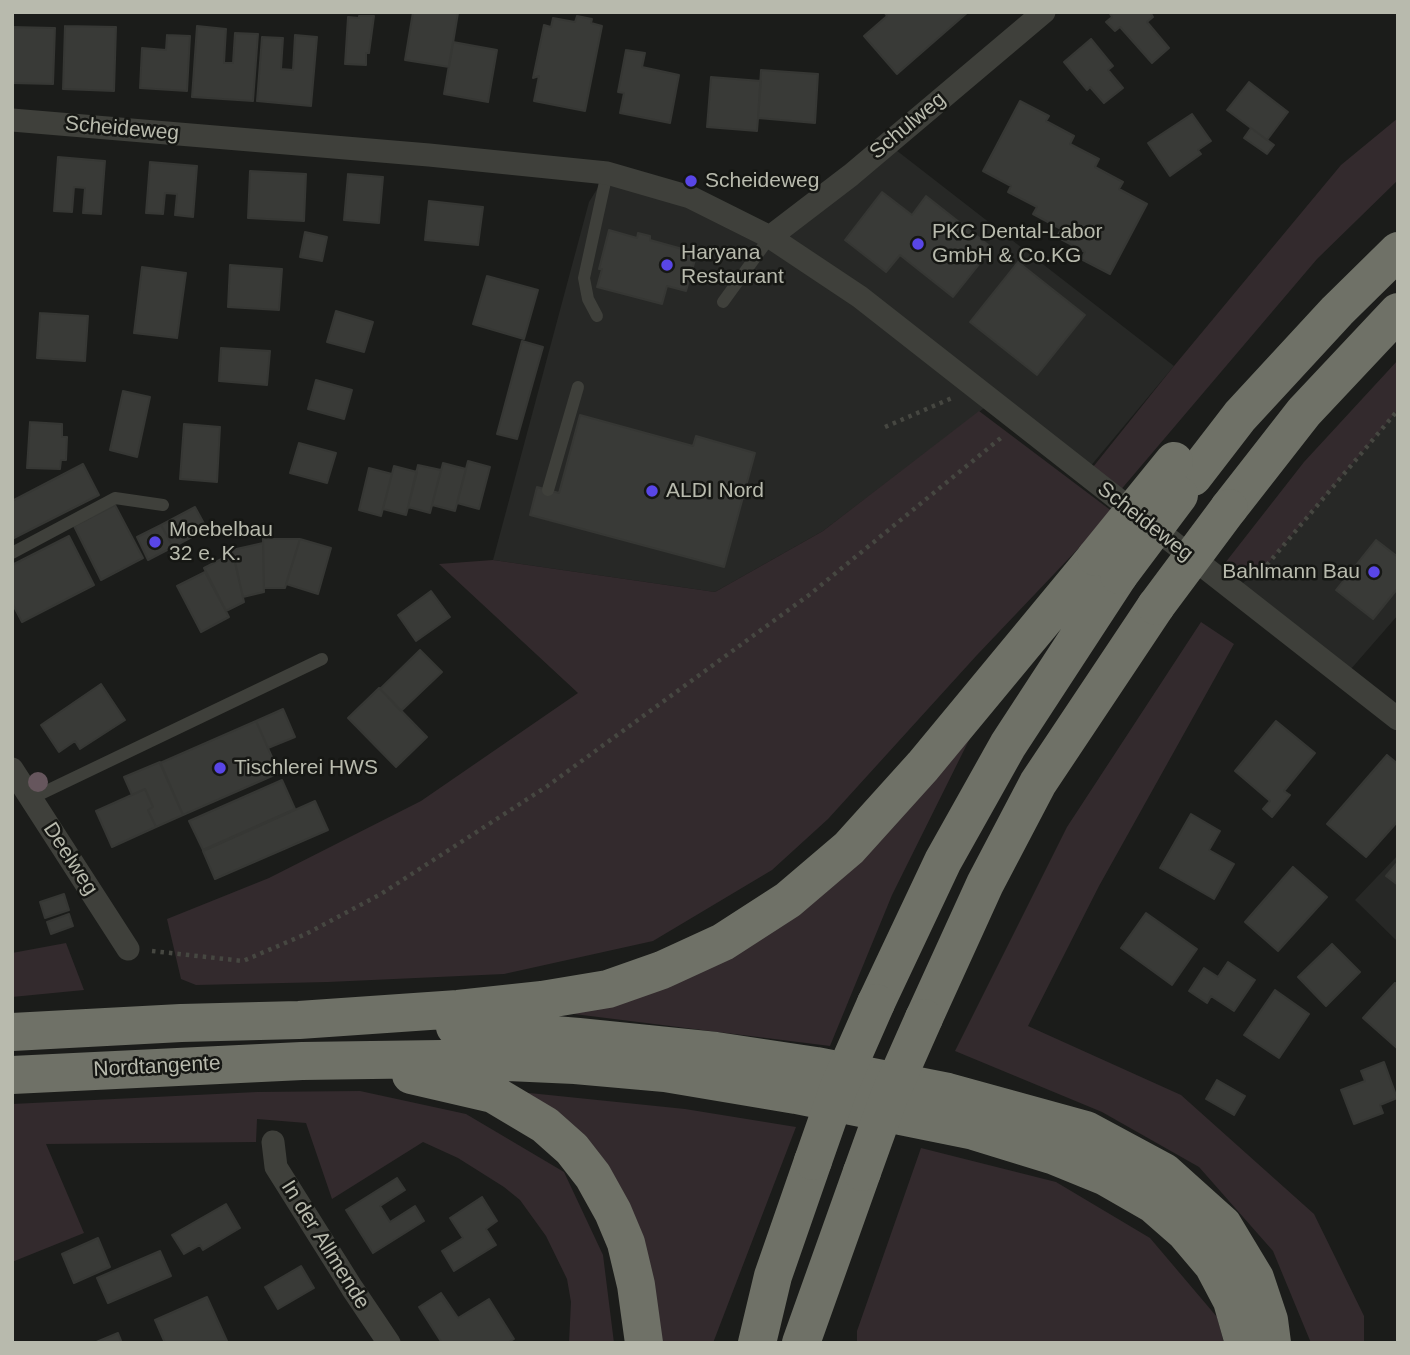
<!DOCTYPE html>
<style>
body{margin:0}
#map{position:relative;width:1410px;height:1355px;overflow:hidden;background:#1b1c1a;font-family:Arial,sans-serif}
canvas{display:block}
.frame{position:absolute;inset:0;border:14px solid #b8baad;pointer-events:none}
</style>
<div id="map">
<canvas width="1410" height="1355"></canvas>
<div class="frame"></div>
</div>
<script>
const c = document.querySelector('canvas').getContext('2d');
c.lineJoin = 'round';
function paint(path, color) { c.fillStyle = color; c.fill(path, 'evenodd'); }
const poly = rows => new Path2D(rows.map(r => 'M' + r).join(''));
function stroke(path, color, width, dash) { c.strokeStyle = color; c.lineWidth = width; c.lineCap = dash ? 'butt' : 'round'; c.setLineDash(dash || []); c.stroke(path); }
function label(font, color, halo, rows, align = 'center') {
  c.font = font + ' Arial,sans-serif'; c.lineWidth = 5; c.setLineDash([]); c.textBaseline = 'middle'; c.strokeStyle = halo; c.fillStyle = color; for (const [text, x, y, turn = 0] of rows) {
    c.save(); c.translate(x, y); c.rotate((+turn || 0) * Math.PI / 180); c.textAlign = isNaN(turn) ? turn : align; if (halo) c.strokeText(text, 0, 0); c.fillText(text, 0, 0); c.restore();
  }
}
const built = poly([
 [887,143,1174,366,1084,474,992,402,823,531,715,592,493,560,589,202,607,173,770,237],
 [1398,410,1398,615,1344,677,1233,590,1266,566],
 [1398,855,1398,942,1355,900]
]);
const green = poly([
 [1398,118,1398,180,1317,259,1119,492,1093,467,1174,366,1341,165],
 [1398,360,1398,410,1266,566,1239,580,1218,572,1304,462],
 [979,411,1113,512,977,655,828,819,772,870,653,941,504,974,328,982,196,985,181,979,167,919,269,878,421,801,578,693,439,564,493,560,715,592,823,531],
 [1201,622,1234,644,1099,886,1028,1026,1181,1095,1314,1214,1364,1316,1364,1343,1311,1343,1273,1251,1199,1167,1102,1112,955,1051,1067,827],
 [975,728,892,895,830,1046,566,1013,705,970],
 [66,943,84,990,12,997,12,953],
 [360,1091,466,1114,564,1172,603,1255,614,1343,569,1343,571,1302,567,1279,546,1236,520,1200,504,1187,458,1158,423,1142,332,1199,306,1123,257,1119,256,1142,46,1144,84,1233,12,1262,12,1104,257,1092],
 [510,1091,685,1109,796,1127,713,1343,653,1343,647,1271],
 [921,1148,1056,1182,1150,1238,1217,1317,1224,1343,857,1343,857,1331]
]);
const building = poly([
 [413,12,458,13,449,67,405,60,413,12],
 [884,12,968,12,897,74,864,36,887,16,884,12],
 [1109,12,1150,12,1153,17,1147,22,1169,48,1152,63,1120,27,1115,31,1106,22,1112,17,1109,12],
 [359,16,374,16,369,53,366,53,366,65,345,64,348,17,359,18,359,16],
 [577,16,592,19,591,23,602,26,585,111,534,101,539,76,533,78,544,25,551,27,553,18,575,22,577,16],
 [65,26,116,27,114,91,63,89,65,26],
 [197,26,226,29,224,63,233,63,235,33,258,34,253,101,192,97,197,26],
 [12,27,55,28,53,84,12,83,12,27],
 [167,35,190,36,187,91,140,88,142,48,166,50,167,35],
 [295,35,317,37,311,106,257,101,262,37,283,38,281,69,293,70,295,35],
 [1091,39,1113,66,1108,70,1123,88,1104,103,1090,87,1087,90,1064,62,1091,39],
 [453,42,497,50,488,102,444,94,453,42],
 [626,50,645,53,642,67,679,75,670,123,620,113,624,93,618,92,626,50],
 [761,70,818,74,815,123,758,118,761,70],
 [711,77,761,81,757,131,707,127,711,77],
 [1249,82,1288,112,1267,140,1227,110,1249,82],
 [1020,101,1049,116,1046,121,1074,136,1070,144,1099,159,1095,167,1123,182,1119,189,1147,204,1110,274,1081,259,1085,252,1057,237,1061,229,1033,214,1037,207,1008,192,1011,186,983,171,1020,101],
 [1192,114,1211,141,1198,150,1201,154,1170,176,1148,143,1192,114],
 [1251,128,1274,145,1267,154,1244,138,1251,128],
 [58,157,105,161,101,214,83,213,85,188,74,187,72,212,54,211,58,157],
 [150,162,197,166,193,217,175,215,177,194,165,193,163,214,146,213,150,162],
 [250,171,306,174,304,221,248,218,250,171],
 [348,174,383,177,379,223,344,220,348,174],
 [882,192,912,215,926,196,992,248,953,297,900,255,886,272,845,240,882,192],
 [429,201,483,207,478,245,425,240,429,201],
 [609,230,637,238,638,233,650,236,650,240,697,253,686,291,667,286,662,304,597,287,602,269,599,269,609,230],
 [305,232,327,237,322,261,300,257,305,232],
 [1018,262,1085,315,1037,375,970,322,1018,262],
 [230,265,282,269,279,310,228,307,230,265],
 [142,267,186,273,177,338,134,333,142,267],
 [487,276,538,290,524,339,473,324,487,276],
 [336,311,373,322,364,352,327,342,336,311],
 [40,313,88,316,85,361,37,358,40,313],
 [522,341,543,347,517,439,497,434,522,341],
 [221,348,270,351,267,385,219,381,221,348],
 [316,380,352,390,344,419,308,409,316,380],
 [123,391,150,397,137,457,110,450,123,391],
 [580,415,693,446,696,436,755,453,724,567,530,515,537,487,559,493,580,415],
 [30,422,62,424,62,437,67,437,66,460,61,460,60,469,27,468,30,422],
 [184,424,220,427,217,482,180,479,184,424],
 [299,443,336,453,327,483,290,473,299,443],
 [468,461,490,467,479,509,457,503,468,461],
 [443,463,466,469,455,511,432,505,443,463],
 [83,464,99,495,12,539,12,501,83,464],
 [418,465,441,470,430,513,408,507,418,465],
 [394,466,417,472,406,515,383,509,394,466],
 [369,468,392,474,381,516,359,510,369,468],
 [115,505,143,558,101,580,74,526,115,505],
 [195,507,207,529,173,547,161,525,195,507],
 [161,525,173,547,148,560,137,537,161,525],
 [69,536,94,585,22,622,12,603,12,565,69,536],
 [263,539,300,539,285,588,264,588,263,539],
 [300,539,331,548,318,594,286,584,300,539],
 [1376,540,1398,557,1398,588,1373,619,1336,590,1376,540],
 [263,543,264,592,243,597,232,550,263,543],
 [233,553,244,602,226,611,204,568,233,553],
 [205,572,229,617,201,632,177,586,205,572],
 [431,591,450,617,416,641,398,615,431,591],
 [420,650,442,672,401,711,380,689,420,650],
 [101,684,125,720,80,749,75,741,59,752,41,725,101,684],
 [379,688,427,737,396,767,348,718,379,688],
 [283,709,295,737,268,748,256,721,283,709],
 [256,721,279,773,183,815,160,763,256,721],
 [1276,721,1315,753,1284,791,1290,795,1272,817,1263,809,1270,801,1235,771,1276,721],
 [1387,755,1398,764,1398,821,1366,857,1327,824,1387,755],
 [160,762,183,815,156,827,148,810,153,807,145,789,132,795,124,777,160,762],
 [282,780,295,809,203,850,189,821,282,780],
 [145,789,153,807,148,810,156,827,112,847,96,811,145,789],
 [315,801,328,830,215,879,203,851,315,801],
 [1191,814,1220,831,1209,850,1234,864,1214,899,1160,868,1191,814],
 [1398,862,1398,885,1386,876,1398,862],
 [1293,867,1327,897,1278,951,1245,922,1293,867],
 [64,894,69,910,45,918,40,902,64,894],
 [1146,913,1197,949,1172,985,1121,948,1146,913],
 [69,914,73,926,51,934,47,922,69,914],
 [1332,944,1360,972,1326,1006,1298,977,1332,944],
 [1228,962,1255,980,1234,1011,1211,996,1207,1003,1189,991,1204,968,1218,977,1228,962],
 [1395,983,1398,986,1398,1049,1363,1018,1395,983],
 [1275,990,1309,1014,1279,1058,1244,1035,1275,990],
 [1384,1062,1397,1098,1380,1105,1383,1113,1354,1124,1341,1090,1365,1081,1361,1071,1384,1062],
 [1217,1080,1245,1096,1234,1115,1206,1099,1217,1080],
 [397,1178,405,1190,380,1206,390,1222,415,1206,424,1221,373,1253,346,1210,397,1178],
 [482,1197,497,1221,486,1229,496,1245,454,1271,442,1251,463,1238,450,1218,482,1197],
 [226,1204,240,1228,203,1250,200,1245,184,1254,172,1235,226,1204],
 [98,1238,110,1267,74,1283,62,1254,98,1238],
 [160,1251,171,1276,108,1303,97,1278,160,1251],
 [301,1266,314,1288,278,1309,265,1287,301,1266],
 [441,1293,458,1318,489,1299,514,1339,507,1343,442,1343,419,1307,441,1293],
 [207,1297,227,1341,165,1343,155,1320,207,1297],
 [118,1333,122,1343,94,1343,118,1333]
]);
const path = poly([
 [885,427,952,398],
 [1253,575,1266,566,1398,410],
 [152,951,243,961,306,934,381,894,546,787,809,595,1002,437]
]);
const lane = poly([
 [723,302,770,237],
 [597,316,588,299,584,278,607,173],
 [548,490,578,387],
 [12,553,115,498,163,505],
 [32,798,322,659]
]);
const street = poly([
 [12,120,429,155,607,173,690,197,770,237,860,297,1398,719],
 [770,237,851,175,1044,12],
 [12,769,128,949],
 [273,1142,276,1167,352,1288,389,1343]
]);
const highway = poly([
 [1193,477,1240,416,1337,311,1398,251],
 [1229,508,1304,412,1398,312],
 [876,1003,943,861,1008,745,1119,575],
 [924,1018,985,884,1038,783,1156,606],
 [455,1027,579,1037,716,1051,816,1066,948,1092,1086,1130,1164,1172,1223,1225,1255,1278,1269,1320,1272,1343],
 [12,1032,181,1023,299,1020,458,1009,542,1000,608,989,662,970,723,942,788,900,849,848,923,766,1096,557],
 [12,1075,302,1061,441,1059,575,1065,665,1073,796,1095,974,1131,1052,1155,1106,1177,1153,1204,1185,1232,1213,1265,1232,1301,1244,1343],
 [411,1075,493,1094,545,1125,572,1149,593,1176,613,1212,626,1243,636,1285,644,1343],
 [757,1343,773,1276,813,1161],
 [801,1343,862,1172]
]);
const highwayBridge = poly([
 [1096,557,1174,461],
 [1119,575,1179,495],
 [1156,606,1229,508],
 [813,1161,839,1087,876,1003],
 [862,1172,889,1097,924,1018]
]);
const trees = [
 [38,782]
];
const markers = [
 [691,181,7,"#5946e7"],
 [918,244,7,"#5946e7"],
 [667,265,7,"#5946e7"],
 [652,491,7,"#5946e7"],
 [155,542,7,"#5946e7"],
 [1374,572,7,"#5946e7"],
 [220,768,7,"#5946e7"]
];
const streetNames = [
 ["Schulweg",908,126,-40],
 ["Scheideweg",122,129,5],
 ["Scheideweg",1145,522,38],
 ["Deelweg",70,859,57],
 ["Nordtangente",157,1067,-3],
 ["In der Allmende",325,1245,58]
];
const poiNames = [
 ["Scheideweg",705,181],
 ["PKC Dental-Labor",932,232],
 ["GmbH & Co.KG",932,256],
 ["Haryana",681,253],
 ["Restaurant",681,277],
 ["ALDI Nord",666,491],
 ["Moebelbau",169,530],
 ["32 e. K.",169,554],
 ["Bahlmann Bau",1360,572,"right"],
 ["Tischlerei HWS",234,768]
];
paint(built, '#272826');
paint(green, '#332a2d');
paint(building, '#393a37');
stroke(building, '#363734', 2);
stroke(path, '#464741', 4.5, [3.5, 5]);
stroke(lane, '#3f403b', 12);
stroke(street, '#3f403b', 23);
stroke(highway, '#6f7167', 38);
stroke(highwayBridge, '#6f7167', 38);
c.fillStyle = '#66565d';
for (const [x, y] of trees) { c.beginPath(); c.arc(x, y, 10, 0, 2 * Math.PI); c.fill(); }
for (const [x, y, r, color] of markers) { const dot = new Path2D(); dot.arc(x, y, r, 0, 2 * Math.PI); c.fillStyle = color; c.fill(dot); stroke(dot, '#161714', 2.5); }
label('21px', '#b8baad', '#161714', streetNames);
label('21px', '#b8baad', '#161714', poiNames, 'left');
</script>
